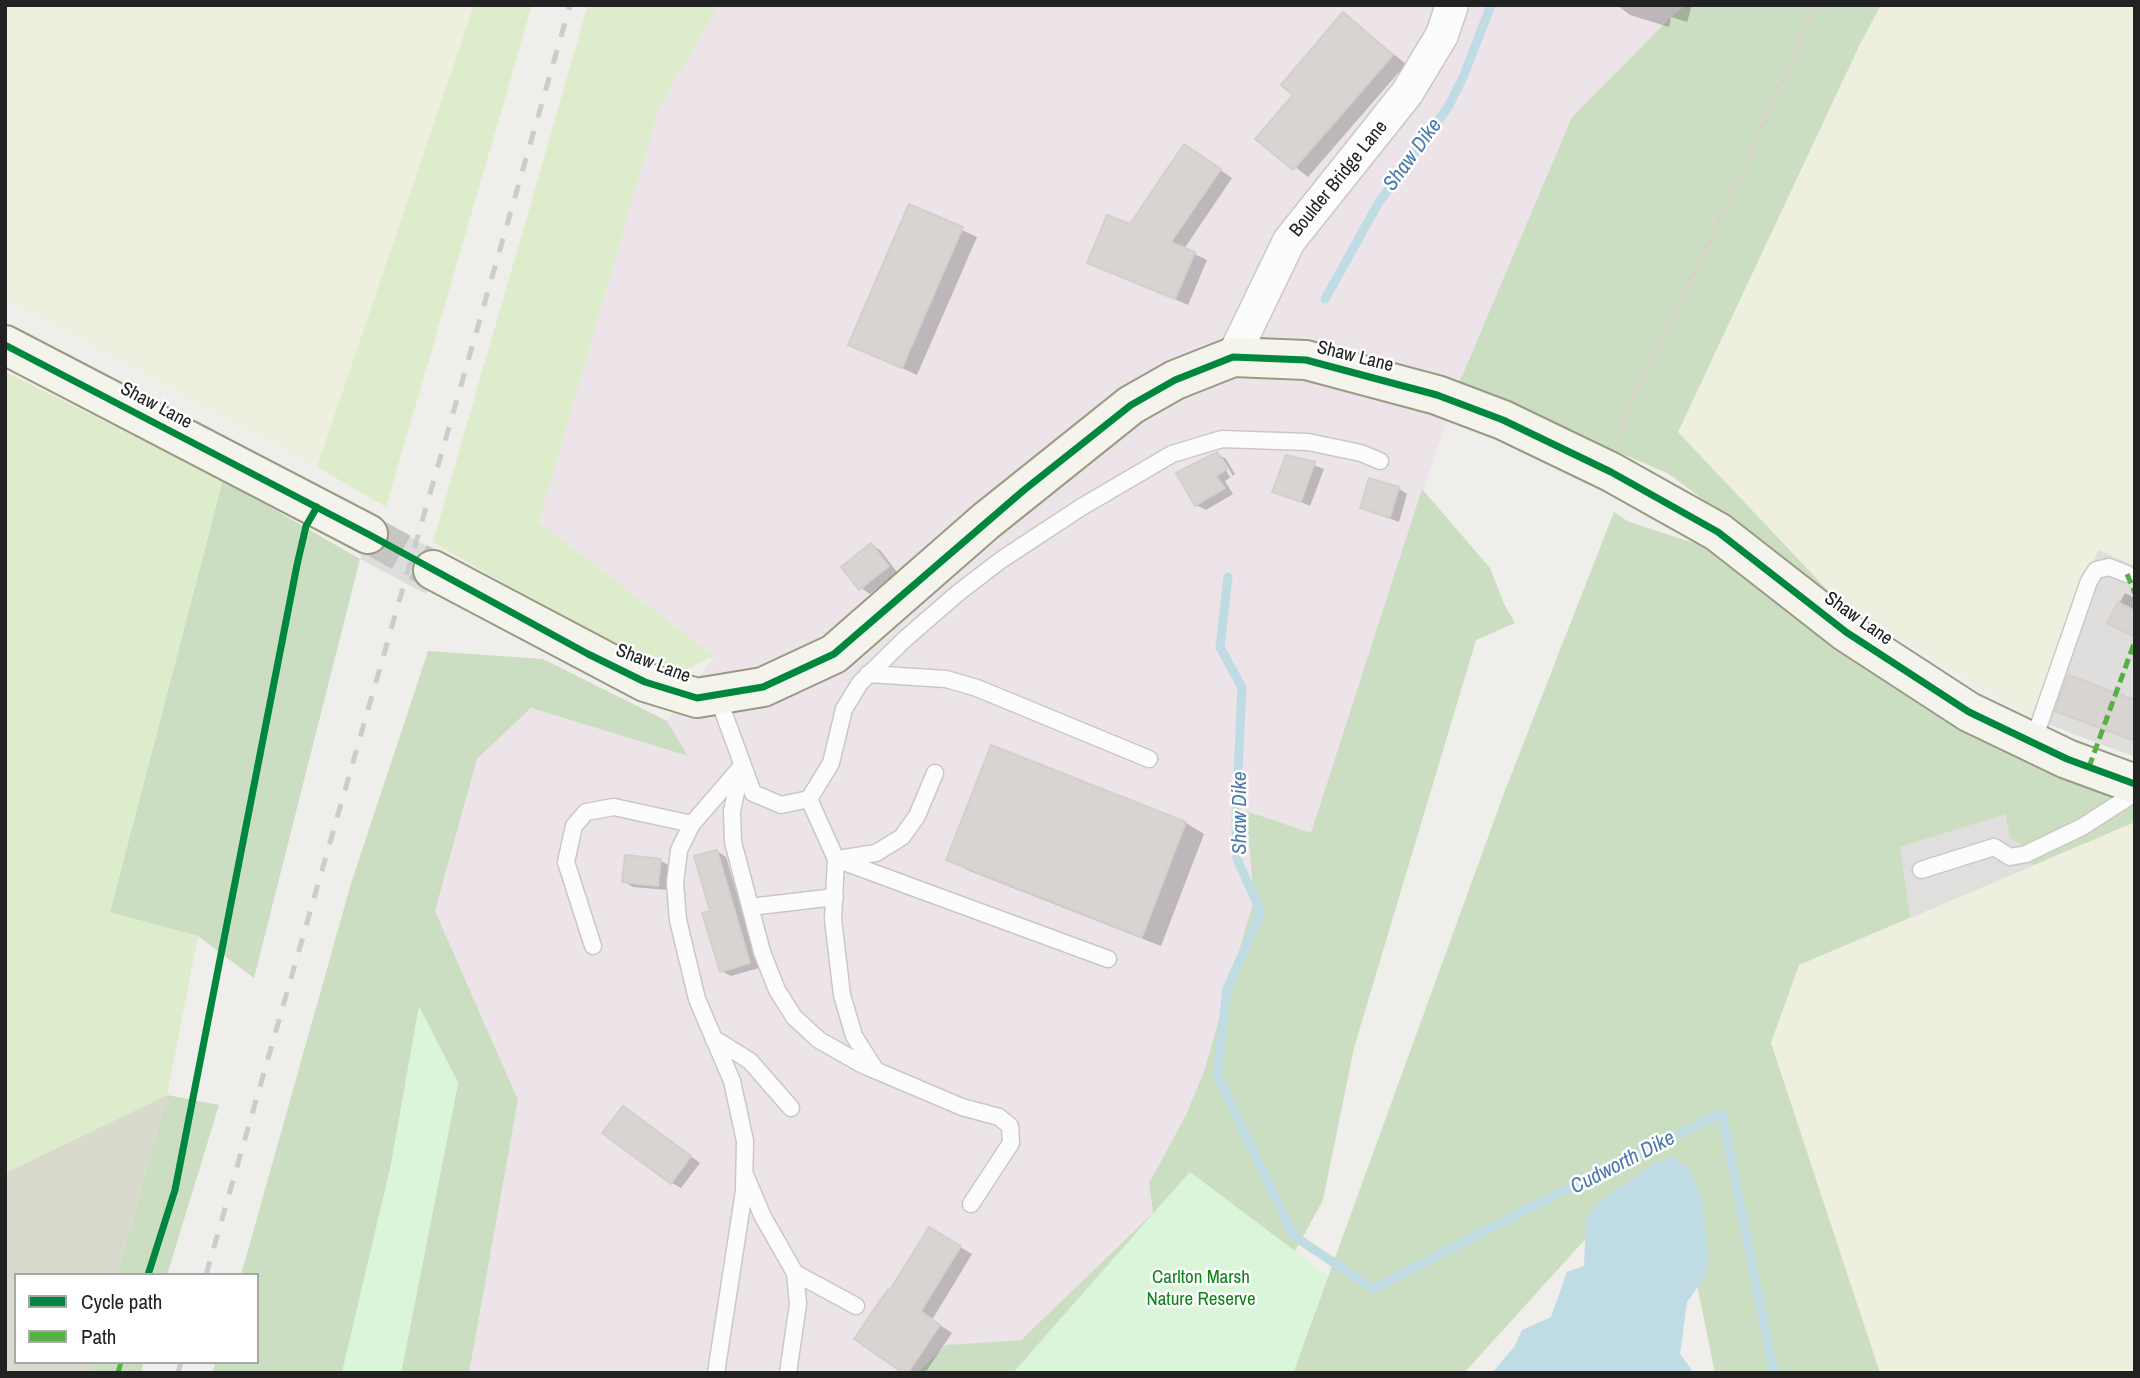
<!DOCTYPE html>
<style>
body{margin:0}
#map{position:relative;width:2140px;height:1378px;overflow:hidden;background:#f0eeeb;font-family:"Archivo Narrow",sans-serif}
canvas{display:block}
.frame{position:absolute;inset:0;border:7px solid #222;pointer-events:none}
.legend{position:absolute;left:14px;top:1273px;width:245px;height:91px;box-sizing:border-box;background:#fff;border:2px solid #a7a7a7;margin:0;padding:9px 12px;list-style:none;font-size:21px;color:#222}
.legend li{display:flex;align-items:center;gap:14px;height:35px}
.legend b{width:35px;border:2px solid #a7a7a7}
</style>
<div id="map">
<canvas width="2140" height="1378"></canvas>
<div class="frame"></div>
<ul class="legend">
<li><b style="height:9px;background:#00873e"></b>Cycle path</li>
<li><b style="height:9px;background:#55b145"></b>Path</li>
</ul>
</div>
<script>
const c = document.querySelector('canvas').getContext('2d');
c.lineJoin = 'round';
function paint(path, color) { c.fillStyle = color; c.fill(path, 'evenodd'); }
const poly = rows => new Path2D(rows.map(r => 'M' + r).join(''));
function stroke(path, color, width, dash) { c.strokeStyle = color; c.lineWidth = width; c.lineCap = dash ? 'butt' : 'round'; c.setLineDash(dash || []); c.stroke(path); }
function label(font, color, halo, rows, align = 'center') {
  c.font = font + ' "Archivo Narrow",sans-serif'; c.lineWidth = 5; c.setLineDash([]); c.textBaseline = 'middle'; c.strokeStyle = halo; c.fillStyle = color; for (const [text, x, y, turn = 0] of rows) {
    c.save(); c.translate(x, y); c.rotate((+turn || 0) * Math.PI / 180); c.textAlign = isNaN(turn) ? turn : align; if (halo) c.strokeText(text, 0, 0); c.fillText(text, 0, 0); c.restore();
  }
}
const residential = poly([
 [2098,549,2135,566,2135,757,2032,718]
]);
const industrial = poly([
 [719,5,1686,5,1673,15,1572,117,1459,383,1311,834,1246,811,1254,899,1204,1071,1186,1115,1149,1183,1153,1213,1021,1340,946,1345,917,1373,469,1373,518,1100,435,911,477,759,531,708,687,756,667,721,714,656,539,522,659,107]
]);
const construction = poly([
 [167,1095,117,1275,16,1275,16,1362,93,1362,90,1373,5,1373,5,1173]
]);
const farmland = poly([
 [5,5,474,5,317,467,5,298],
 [1881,5,2135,5,2135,566,2098,550,2032,718,1834,597,1678,432,1860,44],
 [2135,822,2135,1373,1880,1373,1771,1043,1799,965]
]);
const grass = poly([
 [474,5,532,5,386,507,317,467],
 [588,5,719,5,659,108,539,522,714,656,682,672,581,628,433,542],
 [5,372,223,480,110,911,198,936,167,1095,5,1173]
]);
const forest = poly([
 [1686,5,1881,5,1860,44,1678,432,1834,597,1669,474,1459,383,1572,117,1673,15],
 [223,480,360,559,254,978,198,936,110,912],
 [1422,489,1490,568,1504,604,1515,623,1476,640,1354,1048,1323,1200,1294,1253,1189,1173,1013,1373,917,1373,946,1345,1021,1340,1153,1213,1149,1183,1186,1115,1204,1071,1254,899,1246,811,1311,833],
 [1614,512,1629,522,1704,546,1943,716,2135,805,2135,822,1799,965,1771,1043,1880,1373,1715,1373,1678,1192,1600,1223,1464,1373,1293,1373,1506,788],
 [428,651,543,659,667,721,688,756,531,708,477,759,435,911,518,1100,469,1373,401,1373,458,1083,419,1007,391,1165,342,1373,212,1373,216,1362,257,1362,257,1275,241,1275,350,887],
 [167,1095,219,1105,167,1275,117,1275],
 [93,1362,144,1362,141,1373,90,1373]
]);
const park = poly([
 [419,1006,458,1083,401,1373,342,1373,391,1165],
 [1190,1172,1328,1276,1293,1373,1013,1373]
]);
const parking = poly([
 [2005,814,2011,839,2023,845,2032,866,1910,918,1900,847]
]);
const water = poly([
 [1671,1156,1690,1169,1702,1202,1709,1259,1704,1278,1687,1302,1680,1354,1694,1373,1492,1373,1514,1347,1522,1330,1551,1317,1567,1272,1584,1266,1586,1220,1596,1204,1653,1164]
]);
const pier = poly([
 [373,517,438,552,426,594,360,559]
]);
const shadow = poly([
 [1617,5,1692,5,1687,22,1671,17,1669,27,1630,15],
 [1343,14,1406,64,1308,177,1258,138,1296,95],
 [1197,154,1232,178,1184,249,1207,260,1188,305,1102,269],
 [910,206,977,237,917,375,850,344],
 [1217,454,1226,459,1235,474,1225,481,1233,494,1206,510,1196,505],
 [1219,459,1223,459,1233,476,1230,477],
 [1288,455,1324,469,1310,506,1275,491],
 [1398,488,1407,494,1399,522,1362,508],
 [871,545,880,550,897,572,870,594,861,588],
 [2125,593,2135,598,2135,636,2109,622],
 [1186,823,1204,834,1161,946,967,870,948,859],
 [717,851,726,857,759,968,731,976,721,971],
 [661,861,670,866,667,890,633,887,624,882],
 [624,1108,700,1163,681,1188,672,1183],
 [930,1229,972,1254,932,1320,952,1333,925,1373,906,1373,891,1293]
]);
const stream = poly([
 [1325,299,1379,202,1448,107,1464,75,1491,5],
 [1228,577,1220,647,1242,688,1236,816,1237,859,1261,912,1227,989,1217,1075,1294,1236,1373,1289,1529,1208,1722,1113,1774,1373]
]);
const building = poly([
 [1343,12,1393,55,1293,170,1255,139,1293,95,1281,85,1343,12],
 [1184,144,1221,169,1171,242,1195,252,1175,299,1087,263,1107,215,1130,224,1184,144],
 [909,204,963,227,902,368,848,345,909,204],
 [1217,452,1227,469,1216,476,1225,488,1195,506,1176,473,1217,452],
 [1286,455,1315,462,1301,502,1272,492,1286,455],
 [1369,478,1399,487,1390,518,1360,508,1369,478],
 [871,543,889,566,859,590,841,567,871,543],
 [2118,602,2135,611,2135,637,2107,623,2118,602],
 [2068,675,2135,700,2135,741,2055,711,2068,675],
 [991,745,1186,822,1142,937,946,860,991,745],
 [717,850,750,963,720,972,702,913,710,911,694,856,717,850],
 [625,855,661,859,658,886,622,882,625,855],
 [623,1106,691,1156,671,1184,602,1133,623,1106],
 [929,1227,961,1246,921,1311,940,1325,908,1373,903,1373,854,1339,888,1289,890,1290,929,1227]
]);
const secondaryTunnel = poly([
 [368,534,433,570]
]);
const path = poly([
 [1617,439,1622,422,1746,164,1815,5]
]);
const lane = poly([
 [868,674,946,679,977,688,1149,759],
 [717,695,753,793,781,805,809,799,831,763,844,709,860,683,905,639,958,593,1001,560,1080,508,1172,454,1222,439,1308,442,1361,453,1380,461],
 [2033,742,2089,581,2096,570,2109,567,2127,574],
 [741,768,732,811,733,842,762,952,777,990,794,1017,819,1040,863,1065,962,1107,999,1117,1010,1126,1011,1143,971,1204],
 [809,799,836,859,833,919,842,995,854,1036,875,1069],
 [836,859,1108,959],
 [838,859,876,853,902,837,917,816,935,773],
 [1921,870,1994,847,2010,857,2026,854,2082,827,2135,793],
 [750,907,835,897],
 [593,946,566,862,574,826,586,812,614,807,692,824],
 [713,1038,750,1061,791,1108],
 [746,1177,763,1217,795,1273,798,1304,788,1373],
 [795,1273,856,1306],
 [716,1373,744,1191,745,1141,732,1081,697,999,678,920,675,883,679,850,692,824,742,766]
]);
const street = poly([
 [1233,357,1289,241,1407,93,1442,35,1452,5]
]);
const secondary = poly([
 [5,345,368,534],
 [433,570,645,682,697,698,763,687,834,654,986,521,1131,405,1175,380,1233,357,1306,360,1437,395,1503,420,1611,472,1718,532,1846,632,1969,712,2067,759,2135,784]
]);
const rail = poly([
 [206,1275,570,5],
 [178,1373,181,1362]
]);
const quiet = poly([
 [2127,574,2135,593],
 [2089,767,2135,641],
 [118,1373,121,1362]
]);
const cycleway = poly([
 [5,345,368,534,588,654,645,682,697,698,763,687,834,654,1024,490,1131,405,1175,380,1233,357,1306,360,1437,395,1503,420,1611,472,1718,532,1846,632,1969,712,2067,759,2135,784],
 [148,1275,175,1190,297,565,306,526,317,507]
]);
const streetNames = [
 ["Boulder Bridge Lane",1339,179,-51],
 ["Shaw Lane",1355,357,14],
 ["Shaw Lane",156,406,28],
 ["Shaw Lane",1858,619,35],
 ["Shaw Lane",653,664,21]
];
const parkNames = [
 ["Carlton Marsh",1201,1278],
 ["Nature Reserve",1201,1300]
];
const waterNames = [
 ["Shaw Dike",1413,155,-54],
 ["Shaw Dike",1240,813,-90],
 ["Cudworth Dike",1623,1163,-27]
];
paint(residential, '#dfdedc');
paint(industrial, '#ede4e9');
paint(construction, '#d9d9cd');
paint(farmland, '#efefdf');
paint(grass, '#ddeccb');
paint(forest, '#cbdec1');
paint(park, '#daf5da');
paint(parking, '#e0dfde');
paint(water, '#bfdbe3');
paint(pier, '#dedddd');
paint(shadow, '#0003');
stroke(stream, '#bfdbe3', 9);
paint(building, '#d7d4d2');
stroke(building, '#d3d0cc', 2);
stroke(secondaryTunnel, '#c7c5c3', 38, [38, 19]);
stroke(lane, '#c9c8c7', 19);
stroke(street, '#c9c8c7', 35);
stroke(secondary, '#999a82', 42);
stroke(path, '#dccecd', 4.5, [3.5, 3.5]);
stroke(lane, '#fdfcfc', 16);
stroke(street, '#fdfcfc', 32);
stroke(secondary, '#f4f4ed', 38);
stroke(rail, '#ccc', 5, [14, 14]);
stroke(quiet, '#55b145', 5, [10, 5]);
stroke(cycleway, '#00873e', 7);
label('19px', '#222', '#fff', streetNames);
label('19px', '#0c8416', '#fff', parkNames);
label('italic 21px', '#4a7aab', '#fff', waterNames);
</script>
